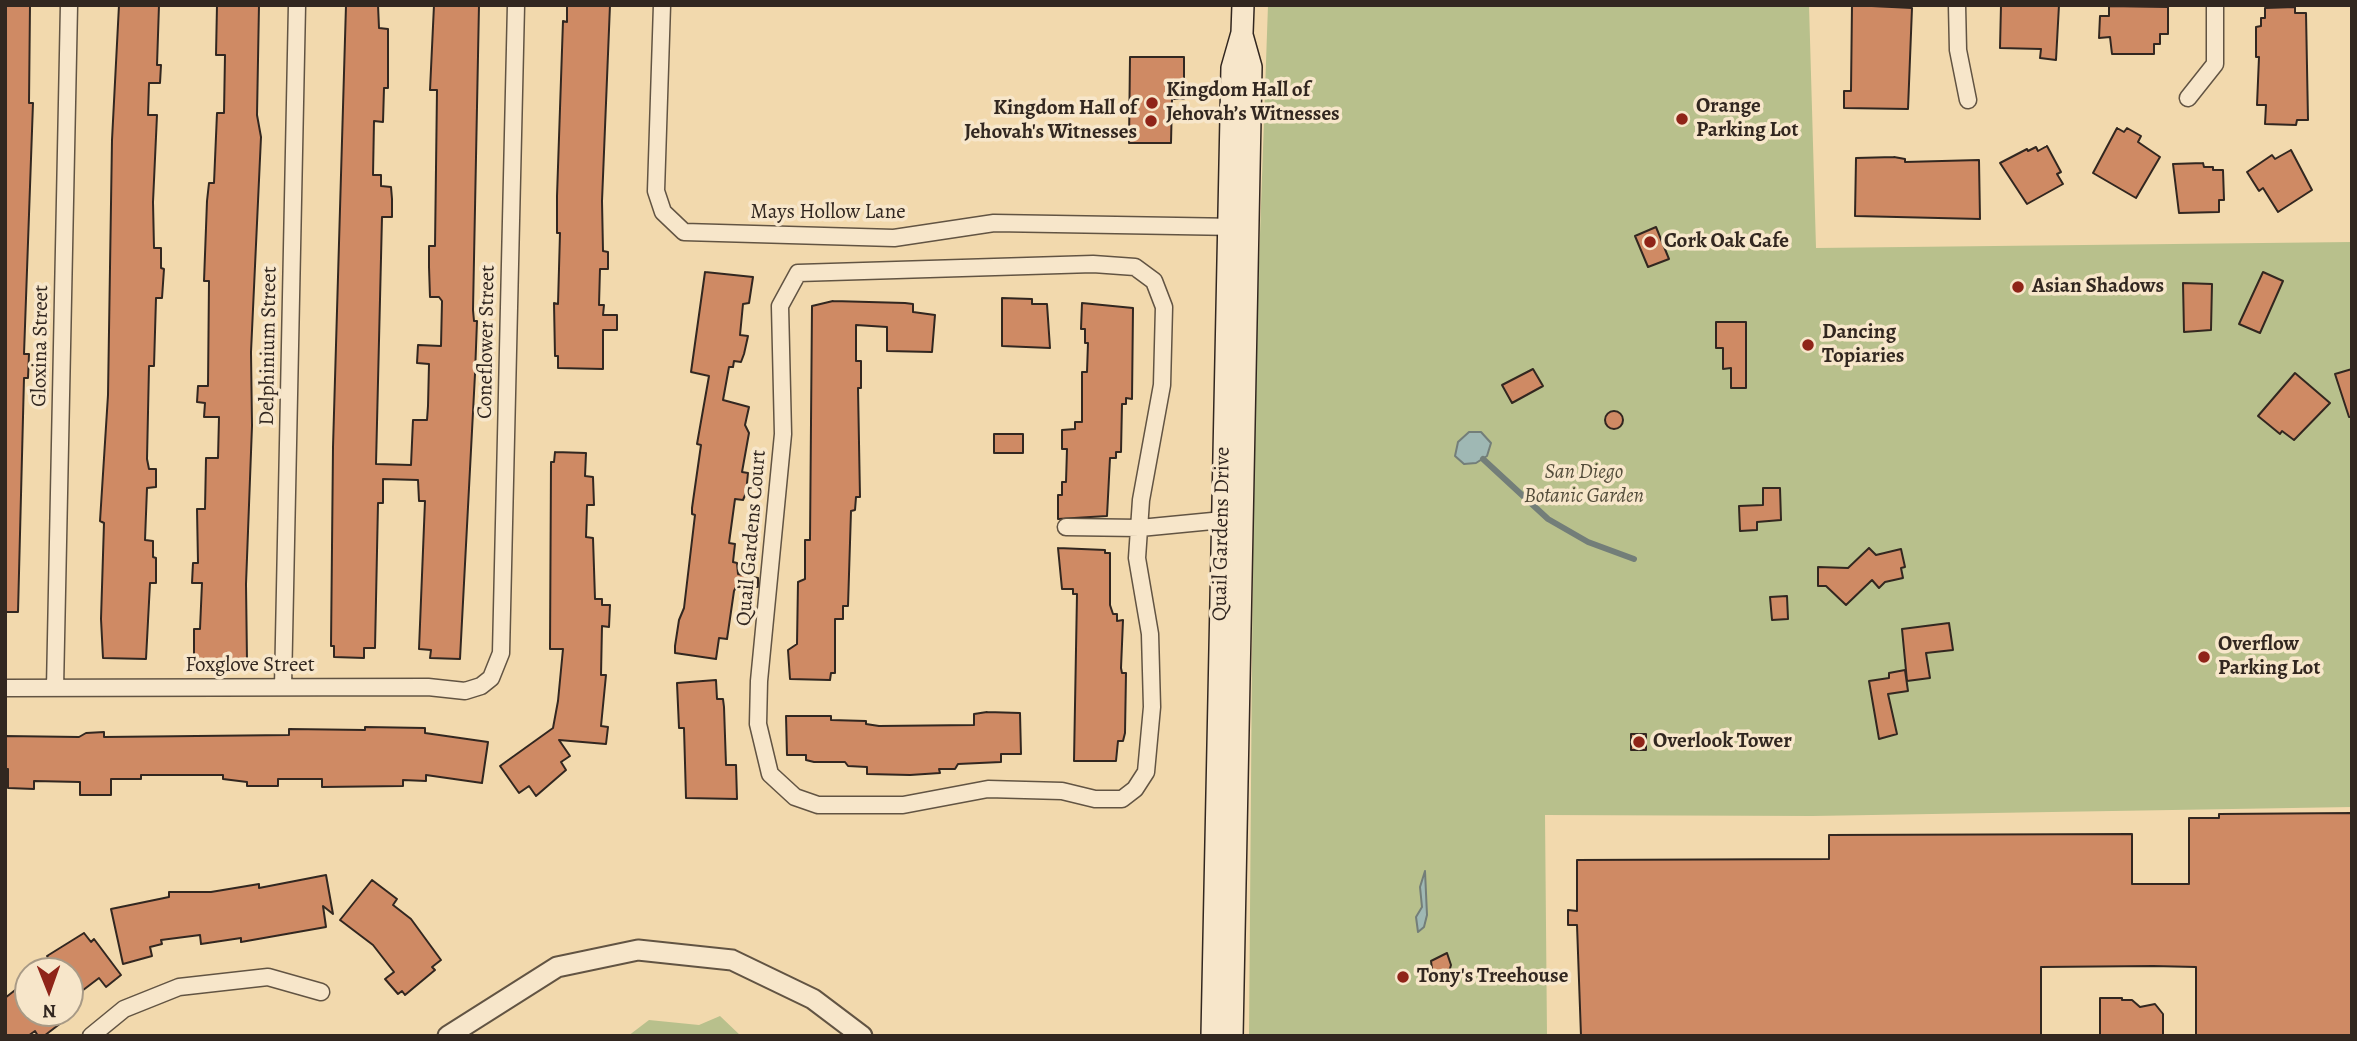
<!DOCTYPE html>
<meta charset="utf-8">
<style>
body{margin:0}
#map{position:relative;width:2357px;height:1041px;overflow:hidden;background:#f2d9ad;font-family:Alegreya,serif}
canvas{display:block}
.frame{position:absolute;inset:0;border:7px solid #322720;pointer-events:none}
.north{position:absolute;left:14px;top:957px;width:70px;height:70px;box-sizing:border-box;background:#f7e6ca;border:2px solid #a89a86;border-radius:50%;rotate:179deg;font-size:19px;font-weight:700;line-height:28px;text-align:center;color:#322720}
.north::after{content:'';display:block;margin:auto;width:24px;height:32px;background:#8f2418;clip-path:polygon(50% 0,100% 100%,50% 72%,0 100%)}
</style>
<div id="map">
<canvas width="2357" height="1041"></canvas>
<div class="frame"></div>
<div class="north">N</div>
</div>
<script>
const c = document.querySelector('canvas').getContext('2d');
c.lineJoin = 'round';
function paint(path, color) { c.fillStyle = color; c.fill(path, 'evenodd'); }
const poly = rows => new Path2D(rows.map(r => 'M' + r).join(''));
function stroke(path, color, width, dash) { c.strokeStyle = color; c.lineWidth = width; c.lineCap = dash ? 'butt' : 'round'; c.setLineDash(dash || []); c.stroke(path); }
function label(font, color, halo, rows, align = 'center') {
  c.font = font + ' Alegreya,serif'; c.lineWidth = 7; c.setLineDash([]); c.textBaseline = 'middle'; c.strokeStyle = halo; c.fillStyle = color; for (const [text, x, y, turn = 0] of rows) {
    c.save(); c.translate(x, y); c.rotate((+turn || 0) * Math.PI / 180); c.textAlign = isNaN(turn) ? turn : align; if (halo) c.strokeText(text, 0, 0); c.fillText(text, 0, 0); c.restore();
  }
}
const green = poly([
 [1268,5,1809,5,1816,248,2352,242,2352,807,1812,816,1545,815,1547,1036,1249,1036,1254,406],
 [720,1016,741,1036,628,1036,649,1020,699,1025]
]);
const water = poly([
 [1469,432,1481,432,1491,443,1487,456,1476,463,1464,464,1455,456,1458,442,1469,432],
 [1425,871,1427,915,1424,927,1418,932,1416,917,1422,907,1420,887,1425,871]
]);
const stream = poly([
 [1483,459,1548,519,1588,542,1634,559]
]);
const building = poly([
 [5,5,30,5,29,103,33,103,24,354,29,354,28,378,24,378,18,612,5,612,5,5],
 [119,5,159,5,157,65,161,65,160,83,149,83,148,115,157,115,153,202,154,248,161,248,161,268,164,269,162,298,156,298,154,366,149,366,147,459,149,469,156,469,156,487,147,488,145,540,153,541,153,557,156,558,156,583,150,583,146,659,103,658,101,619,104,523,100,521,108,395,112,140,119,5],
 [217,5,259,5,257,115,261,137,251,352,252,426,246,584,247,661,199,659,194,654,194,629,200,629,202,583,192,583,193,563,198,563,197,509,205,509,206,458,218,458,219,417,204,417,205,403,197,402,198,386,208,386,209,281,204,281,207,201,209,183,214,183,217,113,224,113,225,55,216,55,217,5],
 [346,5,378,5,379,28,388,29,388,88,384,88,383,122,374,121,373,175,381,175,381,186,391,187,392,199,392,217,382,217,376,464,411,465,413,420,427,420,428,406,429,364,417,363,418,345,441,346,442,301,439,297,430,297,429,267,429,246,435,246,437,90,430,90,434,5,479,5,473,310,474,321,477,321,475,374,460,659,430,658,431,650,419,649,425,501,419,501,418,480,383,479,383,503,378,503,375,648,364,648,364,658,334,657,334,646,331,646,333,447,346,5],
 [567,5,610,5,602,201,603,251,608,252,608,269,600,269,599,305,604,305,603,315,617,315,617,330,603,330,603,369,558,368,558,356,555,356,554,303,558,304,560,233,557,233,557,196,563,21,567,22,567,5],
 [1852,5,1912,8,1908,109,1844,108,1844,91,1851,91,1852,5],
 [2001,5,2059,5,2056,60,2040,58,2041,49,2000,48,2001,5],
 [2109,6,2168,7,2168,34,2160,34,2160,44,2154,44,2154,54,2112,54,2110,37,2099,38,2100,16,2109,16,2109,6],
 [2295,7,2295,13,2306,13,2308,120,2297,120,2296,125,2265,124,2266,105,2257,105,2259,57,2256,57,2256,27,2261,26,2261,18,2265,18,2265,8,2295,7],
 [1130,57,1184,57,1184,99,1172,99,1171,143,1129,143,1130,57],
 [2117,128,2124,132,2127,128,2141,136,2138,142,2160,157,2136,198,2093,173,2117,128],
 [2047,146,2061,172,2057,174,2063,184,2027,204,2000,163,2027,149,2028,151,2036,147,2038,151,2047,146],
 [2291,150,2312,190,2278,212,2263,188,2259,191,2247,172,2272,155,2275,159,2291,150],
 [1894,157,1905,159,1905,162,1979,160,1980,219,1855,216,1856,158,1894,157],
 [2203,163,2204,167,2213,167,2213,170,2223,170,2224,200,2219,200,2219,212,2179,213,2173,164,2203,163],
 [1656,227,1669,259,1648,267,1635,236,1656,227],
 [705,272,753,277,749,303,743,304,740,335,748,336,744,354,741,362,734,361,733,367,729,367,723,400,749,407,745,425,749,433,742,472,748,473,746,493,743,500,735,499,729,543,735,544,733,562,737,563,738,574,758,578,758,587,736,587,734,591,727,639,719,638,716,659,675,653,675,646,679,620,684,608,695,515,692,514,692,508,701,445,697,444,709,376,691,372,705,272],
 [2263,272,2283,281,2260,333,2239,324,2263,272],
 [2183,283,2212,284,2211,330,2184,332,2183,283],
 [1002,298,1032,299,1032,304,1047,304,1050,348,1002,346,1002,298],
 [833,301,905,303,913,304,913,312,935,315,932,352,887,351,887,327,856,325,856,361,861,361,861,388,858,388,860,497,856,497,855,510,851,511,848,606,843,606,843,619,835,619,835,673,831,673,830,680,790,679,788,650,797,644,798,582,805,579,805,540,810,540,812,306,833,301],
 [1082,303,1133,308,1132,399,1126,398,1126,404,1122,404,1121,452,1116,452,1116,458,1110,458,1107,516,1058,519,1058,495,1062,495,1062,482,1066,482,1067,449,1062,449,1062,430,1075,429,1075,422,1082,422,1082,372,1087,372,1088,343,1085,343,1085,329,1081,329,1082,303],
 [1716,322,1746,322,1746,388,1731,388,1731,368,1723,369,1723,348,1716,348,1716,322],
 [1533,369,1543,386,1512,403,1502,385,1533,369],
 [2352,369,2352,417,2349,417,2335,374,2352,369],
 [2295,373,2330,403,2294,440,2282,431,2280,434,2258,416,2295,373],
 '1605 420a9 9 0 1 1 18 0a9 9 0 1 1-18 0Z',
 [994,434,1023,434,1023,453,994,453,994,434],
 [555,452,586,453,585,476,593,477,594,505,587,505,586,537,593,538,595,599,602,599,602,605,610,605,609,627,602,626,601,675,606,675,601,726,608,727,606,744,559,740,570,756,561,762,566,770,536,796,529,786,519,793,500,766,553,728,558,701,563,649,550,649,551,462,554,462,555,452],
 [1763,488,1780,488,1781,520,1757,522,1757,530,1740,531,1739,506,1763,505,1763,488],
 [1058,548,1105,550,1105,553,1110,553,1110,605,1113,614,1117,614,1117,621,1123,620,1121,668,1122,673,1126,673,1125,733,1123,741,1118,741,1116,761,1074,761,1077,594,1073,594,1073,589,1062,589,1058,548],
 [1869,548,1876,555,1901,549,1905,567,1901,568,1903,578,1885,582,1879,588,1872,580,1846,605,1826,586,1818,586,1818,567,1848,568,1869,548],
 [1787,596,1788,619,1772,620,1770,597,1787,596],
 [1949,623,1953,650,1926,653,1930,678,1907,681,1902,629,1949,623],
 [1905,670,1908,691,1888,694,1897,734,1879,739,1869,681,1889,678,1889,673,1905,670],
 [716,680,717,699,723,699,724,707,726,765,736,765,737,799,686,798,684,728,679,728,677,683,716,680],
 [987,712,1020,713,1021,754,1001,754,1001,762,958,764,955,769,939,769,940,773,910,775,867,774,867,767,848,766,845,762,814,762,806,760,806,755,787,755,786,716,831,716,831,720,866,721,866,724,879,726,974,725,974,714,987,712],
 [365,727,425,728,425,733,488,742,482,783,426,775,426,781,403,780,403,786,322,787,322,779,278,779,278,786,247,786,247,782,223,779,223,775,141,775,141,779,111,779,111,795,80,795,80,782,34,781,34,789,8,788,8,769,5,769,5,736,79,737,86,733,104,732,104,737,289,735,289,729,365,730,365,727],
 [1631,734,1646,734,1646,750,1631,750,1631,734],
 [2352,813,2352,1036,2196,1036,2196,967,2153,966,2041,967,2041,1036,1581,1036,1577,925,1568,925,1568,910,1577,911,1577,860,1829,859,1829,835,2132,834,2132,884,2189,884,2189,818,2219,818,2219,814,2352,813],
 [326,875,333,914,323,906,326,927,241,942,241,938,201,944,200,935,161,940,162,944,150,947,152,956,123,964,111,909,169,897,169,892,211,892,259,884,259,888,326,875],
 [372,880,397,899,393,905,411,919,441,960,432,967,435,970,405,995,402,991,398,994,385,979,394,972,373,945,340,920,372,880],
 [84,933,91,942,94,939,121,975,106,987,99,978,70,1000,70,971,39,971,51,962,47,956,84,933],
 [1447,953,1451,965,1447,979,1433,977,1431,961,1447,953],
 [28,980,28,1013,74,1013,44,1036,38,1036,35,1031,28,1036,5,1036,5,998,28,980],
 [2100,998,2122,998,2122,1000,2132,1000,2140,1007,2155,1004,2163,1014,2163,1036,2100,1036,2100,998]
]);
const minor = poly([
 [662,5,656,191,663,212,684,232,894,238,994,223,1238,227],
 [1957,5,1958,50,1968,100],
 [2188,98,2215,64,2215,5],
 [1093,264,1135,267,1154,281,1164,307,1162,385,1141,500,1137,558,1150,634,1152,707,1146,772,1135,789,1122,799,1095,799,1062,791,988,789,903,805,818,805,795,797,770,774,758,724,759,681,783,434,780,306,798,273,1093,264],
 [1066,527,1140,528,1233,519],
 [283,687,297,5],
 [5,688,428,687,465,691,481,686,491,678,501,653,516,5],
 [55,688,69,5],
 [91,1036,124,1009,179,987,268,977,321,992]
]);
const tertiary = poly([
 [448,1036,557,967,638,950,732,960,813,999,862,1036]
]);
const secondary = poly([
 [1212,1036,1232,68,1242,33,1243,5],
 [1232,1036,1251,67,1242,35]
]);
const markers = [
 [1152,103,7,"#8f2418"],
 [1682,119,7,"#8f2418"],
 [1151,121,7,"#8f2418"],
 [1650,242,7,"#8f2418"],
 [2018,287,7,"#8f2418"],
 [1808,345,7,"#8f2418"],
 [2204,657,7,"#8f2418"],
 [1639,742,7,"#8f2418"],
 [1403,977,7,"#8f2418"]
];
const poiNames = [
 ["Kingdom Hall of",1166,91],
 ["Jehovah’s Witnesses",1166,115],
 ["Orange",1696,107],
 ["Parking Lot",1696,131],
 ["Kingdom Hall of",1137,109,"right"],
 ["Jehovah's Witnesses",1137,133,"right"],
 ["Cork Oak Cafe",1664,242],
 ["Asian Shadows",2032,287],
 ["Dancing",1822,333],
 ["Topiaries",1822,357],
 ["Overflow",2218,645],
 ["Parking Lot",2218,669],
 ["Overlook Tower",1653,742],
 ["Tony's Treehouse",1417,977]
];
const streetNames = [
 ["Mays Hollow Lane",828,213],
 ["Coneflower Street",487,342,-89],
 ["Gloxina Street",41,346,-89],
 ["Delphinium Street",269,346,-89],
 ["Quail Gardens Drive",1222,534,-89],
 ["Quail Gardens Court",752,538,-85],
 ["Foxglove Street",250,666]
];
const parkNames = [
 ["San Diego",1584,473],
 ["Botanic Garden",1584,497]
];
paint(green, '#b8c08c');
paint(water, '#9fb8b4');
stroke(water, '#737e79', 2);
stroke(stream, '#737e79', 6);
paint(building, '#cf8a64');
stroke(building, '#322720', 2);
stroke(minor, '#625443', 19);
stroke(tertiary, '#625443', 23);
stroke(secondary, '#322720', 24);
stroke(minor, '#f7e6ca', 16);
stroke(tertiary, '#f7e6ca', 19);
stroke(secondary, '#f7e6ca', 21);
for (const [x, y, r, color] of markers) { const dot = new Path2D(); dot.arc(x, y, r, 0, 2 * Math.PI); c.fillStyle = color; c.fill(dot); stroke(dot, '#f7e6ca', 2.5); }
label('bold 21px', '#322720', '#f7e6ca', poiNames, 'left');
label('21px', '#322720', '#f7e6ca', streetNames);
label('italic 21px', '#544d3b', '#f7e6ca', parkNames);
</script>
